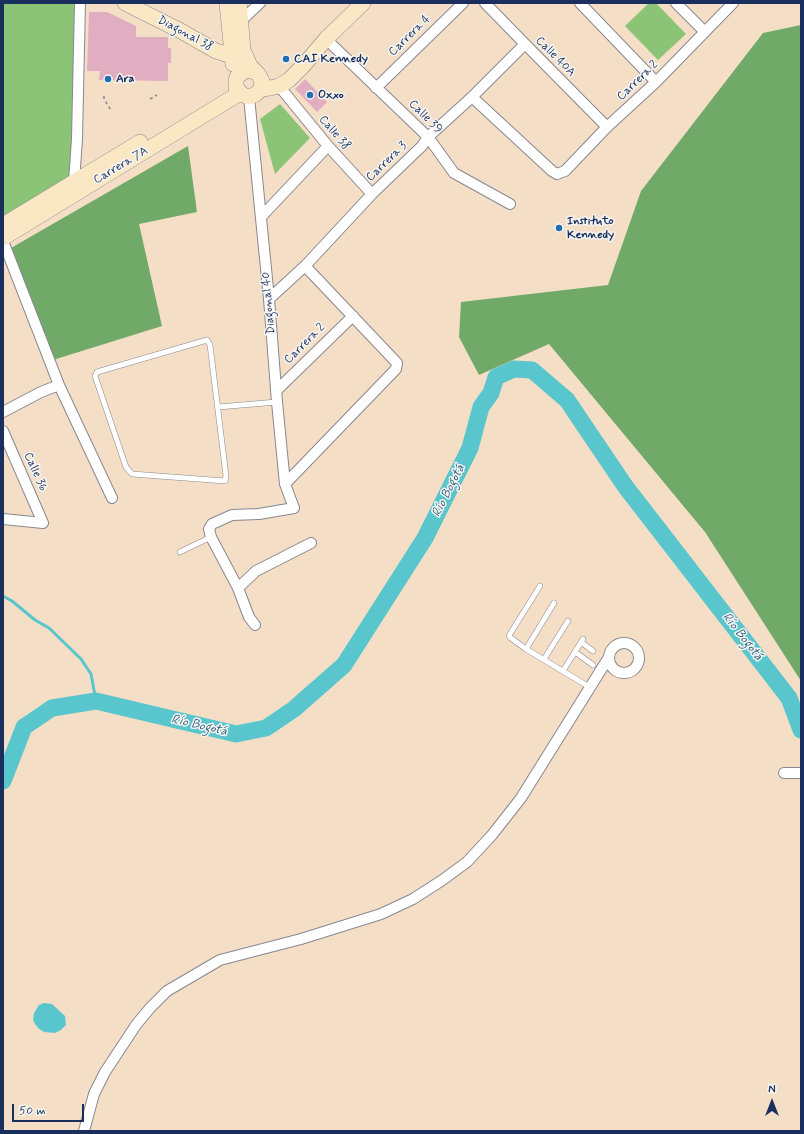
<!DOCTYPE html>
<meta charset="utf-8">
<style>
body{margin:0}
#map{position:relative;width:804px;height:1134px;overflow:hidden;background:#f4dfc6;font-family:Mynerve,sans-serif}
canvas{display:block}
.frame{position:absolute;inset:0;border:4px solid #1b2f5e;pointer-events:none}
.north{position:absolute;left:752px;top:1082px;width:40px;height:40px;-webkit-text-stroke:3px #f6f6f2;paint-order:stroke;rotate:0deg;font-size:11px;font-weight:700;line-height:16px;text-align:center;color:#1b2f5e}
.north::after{content:'';display:block;margin:auto;width:14px;height:18px;background:#1b2f5e;clip-path:polygon(50% 0,100% 100%,50% 72%,0 100%)}
.scale{position:absolute;left:12px;top:1104px;width:72px;height:18px;box-sizing:border-box;border:2px solid #1b2f5e;border-top:0;padding-left:5px;font-size:12px;line-height:14px;white-space:nowrap;color:#1b2f5e;-webkit-text-stroke:3px #f6f6f2;paint-order:stroke}
</style>
<div id="map">
<canvas width="804" height="1134"></canvas>
<div class="frame"></div>
<div class="north">N</div>
<div class="scale">50 m</div>
</div>
<script>
const c = document.querySelector('canvas').getContext('2d');
c.lineJoin = 'round';
function paint(path, color) { c.fillStyle = color; c.fill(path, 'evenodd'); }
const poly = rows => new Path2D(rows.map(r => 'M' + r).join(''));
function stroke(path, color, width, dash) { c.strokeStyle = color; c.lineWidth = width; c.lineCap = dash ? 'butt' : 'round'; c.setLineDash(dash || []); c.stroke(path); }
function label(font, color, halo, rows, align = 'center') {
  c.font = font + ' Mynerve,sans-serif'; c.lineWidth = 3; c.setLineDash([]); c.textBaseline = 'middle'; c.strokeStyle = halo; c.fillStyle = color; for (const [text, x, y, turn = 0] of rows) {
    c.save(); c.translate(x, y); c.rotate((+turn || 0) * Math.PI / 180); c.textAlign = isNaN(turn) ? turn : align; if (halo) c.strokeText(text, 0, 0); c.fillText(text, 0, 0); c.restore();
  }
}
const green = poly([
 [3,3,78,3,72,180,3,219],
 [649,3,656,3,686,34,658,60,625,26],
 [280,104,310,138,275,174,260,119]
]);
const forest = poly([
 [801,25,801,681,705,532,549,344,479,375,459,337,461,302,608,285,641,191,763,33],
 [188,146,197,212,139,224,162,326,53,360,11,248]
]);
const water = poly([
 [44,1003,52,1004,65,1016,66,1025,61,1030,55,1033,44,1032,38,1028,35,1024,33,1020,34,1013,39,1005]
]);
const stream = poly([
 [3,596,12,601,35,620,49,628,81,659,91,674,96,701]
]);
const river = poly([
 [3,781,24,727,52,708,96,701,236,734,266,728,294,709,344,665,425,538,470,448,481,407,491,393,496,377,514,369,532,370,567,400,625,486,789,698,801,730]
]);
const building = poly([
 [89,12,107,12,136,26,136,37,168,37,168,48,171,48,171,63,168,63,168,81,99,80,100,71,87,71],
 [305,79,327,102,317,112,295,89]
]);
const path = poly([
 [104,96,104,99,112,112],
 [150,99,157,95]
]);
const lane = poly([
 [207,340,210,345,226,476,225,481,132,474,126,467,95,376,97,372,207,340],
 [218,407,277,402],
 [180,552,211,537],
 [540,586,510,634,509,636,511,638,526,649,591,688],
 [581,642,593,651],
 [526,649,554,603],
 [575,652,593,665],
 [544,659,568,621],
 [563,671,583,639]
]);
const street = poly([
 [485,3,525,44,607,127],
 [580,3,656,82],
 [676,3,705,32],
 [240,22,260,3],
 [326,39,428,137,454,173,510,204],
 [279,86,328,146,372,194],
 [376,88,463,3],
 [249,97,269,299,277,402,285,484,294,508,259,514,232,515,212,524,209,529,211,537,238,588,249,617,255,625],
 [472,97,552,171,557,174,565,171,607,127,656,82,733,3],
 [74,182,77,139,80,3],
 [261,217,328,146],
 [3,241,59,385,112,498],
 [269,299,305,266,372,194,422,146,428,137,472,97,525,44],
 [276,391,353,316],
 [3,412,41,392,59,385],
 [3,431,43,523,3,519],
 [285,484,396,369,397,363,305,266],
 [238,588,256,571,311,543],
 '609 658a15 15 0 1 1 30 0a15 15 0 1 1-30 0Z',
 [784,773,801,773],
 [84,1131,94,1094,105,1072,136,1025,150,1008,167,991,220,960,301,939,381,914,413,899,441,881,467,862,492,835,521,798,609,657]
]);
const secondary = poly([
 [125,3,179,30,216,51,226,54,237,55,247,59],
 [227,3,233,64],
 [239,3,243,50,250,66,258,74,262,81,261,89,256,94,249,97,243,95,236,88,236,81,237,77,243,72,247,70,255,72],
 [261,89,270,88,279,86,289,80,303,66,326,39,363,3],
 [3,225,140,142],
 [3,238,240,93]
]);
const markers = [
 [286,59,4,"#1f6fb2"],
 [108,79,4,"#1f6fb2"],
 [310,95,4,"#1f6fb2"],
 [559,228,4,"#1f6fb2"]
];
const streetNames = [
 ["Diagonal 38",185,34,28],
 ["Carrera 4",410,36,-44],
 ["Calle 40A",555,57,45],
 ["Carrera 2",638,81,-44],
 ["Calle 39",425,117,45],
 ["Calle 38",334,133,49],
 ["Carrera 3",387,162,-44],
 ["Carrera 7A",121,166,-31],
 ["Diagonal 40",269,303,-95],
 ["Carrera 2",305,344,-45],
 ["Calle 36",35,472,66]
];
const poiNames = [
 ["CAI Kennedy",294,59],
 ["Ara",116,79],
 ["Oxxo",318,95],
 ["Instituto",567,221],
 ["Kennedy",567,235]
];
const waterNames = [
 ["Río Bogotá",449,491,-63],
 ["Río Bogotá",742,637,52],
 ["Río Bogotá",199,726,13]
];
paint(green, '#8cc477');
paint(forest, '#71aa68');
paint(water, '#59c6cd');
stroke(stream, '#59c6cd', 3);
stroke(river, '#59c6cd', 17);
paint(building, '#e0aec0');
stroke(lane, '#888792', 6);
stroke(street, '#888792', 12);
stroke(secondary, '#888792', 16);
stroke(path, '#888792', 1.5, [3, 3]);
stroke(lane, '#fff', 5);
stroke(street, '#fff', 10);
stroke(secondary, '#fae7c3', 15);
for (const [x, y, r, color] of markers) { const dot = new Path2D(); dot.arc(x, y, r, 0, 2 * Math.PI); c.fillStyle = color; c.fill(dot); stroke(dot, '#f6f6f2', 1.5); }
label('12px', '#1b2f5e', '#f6f6f2', streetNames);
label('bold 12px', '#1b2f5e', '#f6f6f2', poiNames, 'left');
label('italic 13px', '#2e5c7f', '#f6f6f2', waterNames);
</script>
